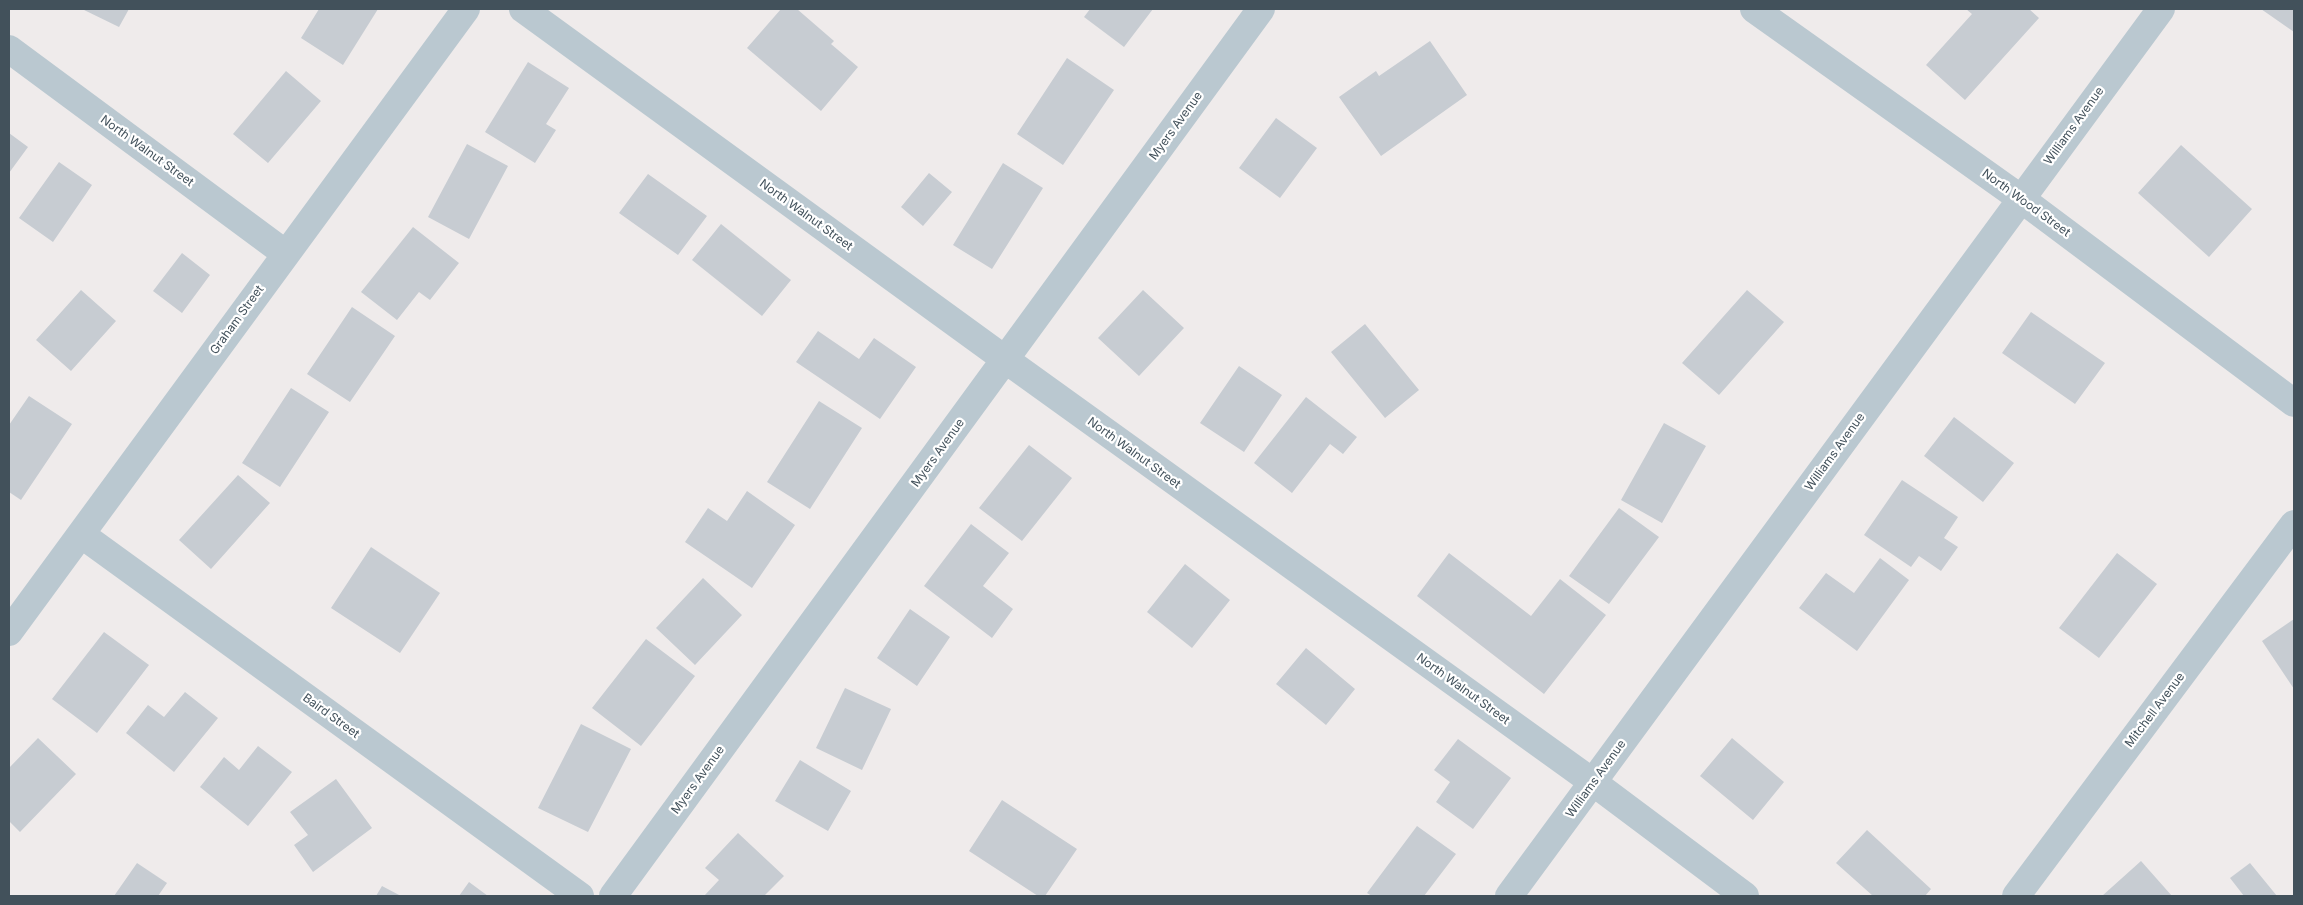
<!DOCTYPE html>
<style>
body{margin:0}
#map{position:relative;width:2303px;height:905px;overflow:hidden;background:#efebeb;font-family:Inter,sans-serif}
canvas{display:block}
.frame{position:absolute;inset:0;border:10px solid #42515b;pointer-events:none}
</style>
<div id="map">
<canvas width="2303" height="905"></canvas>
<div class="frame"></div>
</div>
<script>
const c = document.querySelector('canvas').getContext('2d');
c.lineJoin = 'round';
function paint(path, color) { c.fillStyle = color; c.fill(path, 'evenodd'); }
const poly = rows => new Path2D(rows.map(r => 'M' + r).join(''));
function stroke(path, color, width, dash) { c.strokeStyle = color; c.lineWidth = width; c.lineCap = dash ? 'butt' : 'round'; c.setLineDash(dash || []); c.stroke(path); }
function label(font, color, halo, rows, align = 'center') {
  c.font = font + ' Inter,sans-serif'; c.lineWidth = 4.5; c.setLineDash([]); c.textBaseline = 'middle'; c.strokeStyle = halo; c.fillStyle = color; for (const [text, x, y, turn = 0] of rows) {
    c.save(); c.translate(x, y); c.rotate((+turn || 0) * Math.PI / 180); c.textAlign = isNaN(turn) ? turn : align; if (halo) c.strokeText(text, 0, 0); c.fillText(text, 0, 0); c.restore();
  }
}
const building = poly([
 [82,9,129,9,119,27],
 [319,9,378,9,343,65,301,38],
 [781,9,797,9,834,41,831,44,858,67,821,111,747,48],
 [1090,9,1153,9,1124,47,1084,17],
 [1966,9,2029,9,2039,18,1965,100,1926,65,1972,14],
 [2261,9,2294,9,2294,32],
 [1430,41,1467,95,1381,156,1339,97,1376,71,1379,76],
 [1067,58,1114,90,1063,165,1017,134],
 [528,62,569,88,546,124,556,130,535,163,485,132],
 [286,71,321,101,268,163,233,134],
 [1276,118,1317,148,1280,198,1239,168],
 [9,133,28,147,9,173],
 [467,144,508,166,469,239,428,217],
 [2181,145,2252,209,2209,257,2138,193],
 [59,162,92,185,53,242,19,218],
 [1003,163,1043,188,992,269,953,245],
 [929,173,952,192,923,226,901,207],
 [648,174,707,216,678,255,619,213],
 [721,224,791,280,762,316,692,260],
 [413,227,459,263,430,300,419,292,397,320,361,292],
 [182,253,210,275,182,313,153,291],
 [81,290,116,321,71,371,36,340],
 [1143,290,1184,328,1139,376,1098,338],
 [1747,290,1784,322,1719,395,1682,363],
 [352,307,395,336,350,402,307,374],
 [2031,312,2105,363,2075,404,2002,353],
 [1365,324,1419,390,1385,418,1331,352],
 [818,331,859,359,874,338,916,367,880,419,796,362],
 [1239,366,1282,395,1244,452,1200,423],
 [291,388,329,412,280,487,242,463],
 [29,396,72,424,21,500,9,492,9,425],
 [1306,397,1357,437,1343,454,1330,444,1292,493,1254,463],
 [819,401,862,428,810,509,767,482],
 [1954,417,2014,463,1983,502,1924,456],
 [1664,423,1706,446,1662,523,1621,500],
 [1029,445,1072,478,1022,541,979,508],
 [238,475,270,503,211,569,179,540],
 [1902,480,1958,517,1944,538,1958,547,1941,571,1919,556,1911,567,1864,535],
 [747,491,795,525,752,588,685,542,708,508,727,521],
 [1619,508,1659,537,1609,604,1569,576],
 [971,524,1009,553,983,586,1013,609,992,638,924,586],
 [371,547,440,593,400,653,331,608],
 [1449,553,1531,616,1560,579,1606,615,1544,694,1417,596],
 [2117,553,2157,584,2099,658,2059,628],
 [1880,558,1909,580,1857,651,1799,608,1826,573,1854,593],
 [1185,564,1230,600,1192,648,1147,612],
 [703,578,742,615,695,665,656,628],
 [910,609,950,637,917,686,877,658],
 [2294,619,2294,689,2262,641],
 [104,632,149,665,97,733,52,699],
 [646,639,695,676,641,746,592,708],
 [1306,648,1355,689,1326,725,1276,684],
 [845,688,891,709,862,770,816,748],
 [185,692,218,718,174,772,126,733,148,705,164,717],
 [581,724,631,749,588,832,538,808],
 [38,738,76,774,20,832,9,821,9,768],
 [1732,738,1784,782,1753,820,1700,776],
 [1458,739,1511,778,1473,829,1436,802,1450,782,1434,770],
 [258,746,292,772,248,826,200,787,224,757,239,770],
 [800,760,851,791,828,831,775,801],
 [336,779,372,828,313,872,294,845,308,835,290,812],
 [1002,800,1077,849,1045,896,1038,896,969,851],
 [1417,826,1456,854,1424,896,1372,896,1367,893],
 [1867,830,1931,889,1925,896,1873,896,1836,863],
 [738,833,784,876,764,896,704,896,719,880,705,868],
 [2141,861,2172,896,2102,896],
 [137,863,167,883,158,896,114,896],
 [2250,863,2277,896,2244,896,2230,878],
 [469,882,488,896,459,896],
 [382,886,401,896,376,896]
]);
const minor = poly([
 [523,9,1006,360,1594,783,1745,896],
 [1754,9,2020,198,2294,403],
 [9,49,286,254],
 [82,535,580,896],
 [9,632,466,9],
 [613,896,1261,9],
 [2016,896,2294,524]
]);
const tertiary = poly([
 [1509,896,2161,9]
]);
const streetNames = [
 ["Myers Avenue",1176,126,-54],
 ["Williams Avenue",2074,126,-54],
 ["North Walnut Street",147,151,36],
 ["North Wood Street",2026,203,36],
 ["North Walnut Street",806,215,36],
 ["Graham Street",237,320,-54],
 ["Williams Avenue",1835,452,-54],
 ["Myers Avenue",938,453,-54],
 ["North Walnut Street",1134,453,36],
 ["North Walnut Street",1463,689,36],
 ["Mitchell Avenue",2155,710,-53],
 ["Baird Street",331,716,36],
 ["Williams Avenue",1596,779,-54],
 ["Myers Avenue",698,780,-54]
];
paint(building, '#c7ccd2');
stroke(minor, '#bac8d0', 28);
stroke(tertiary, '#bac8d0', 28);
label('12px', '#42515b', '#fff', streetNames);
</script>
